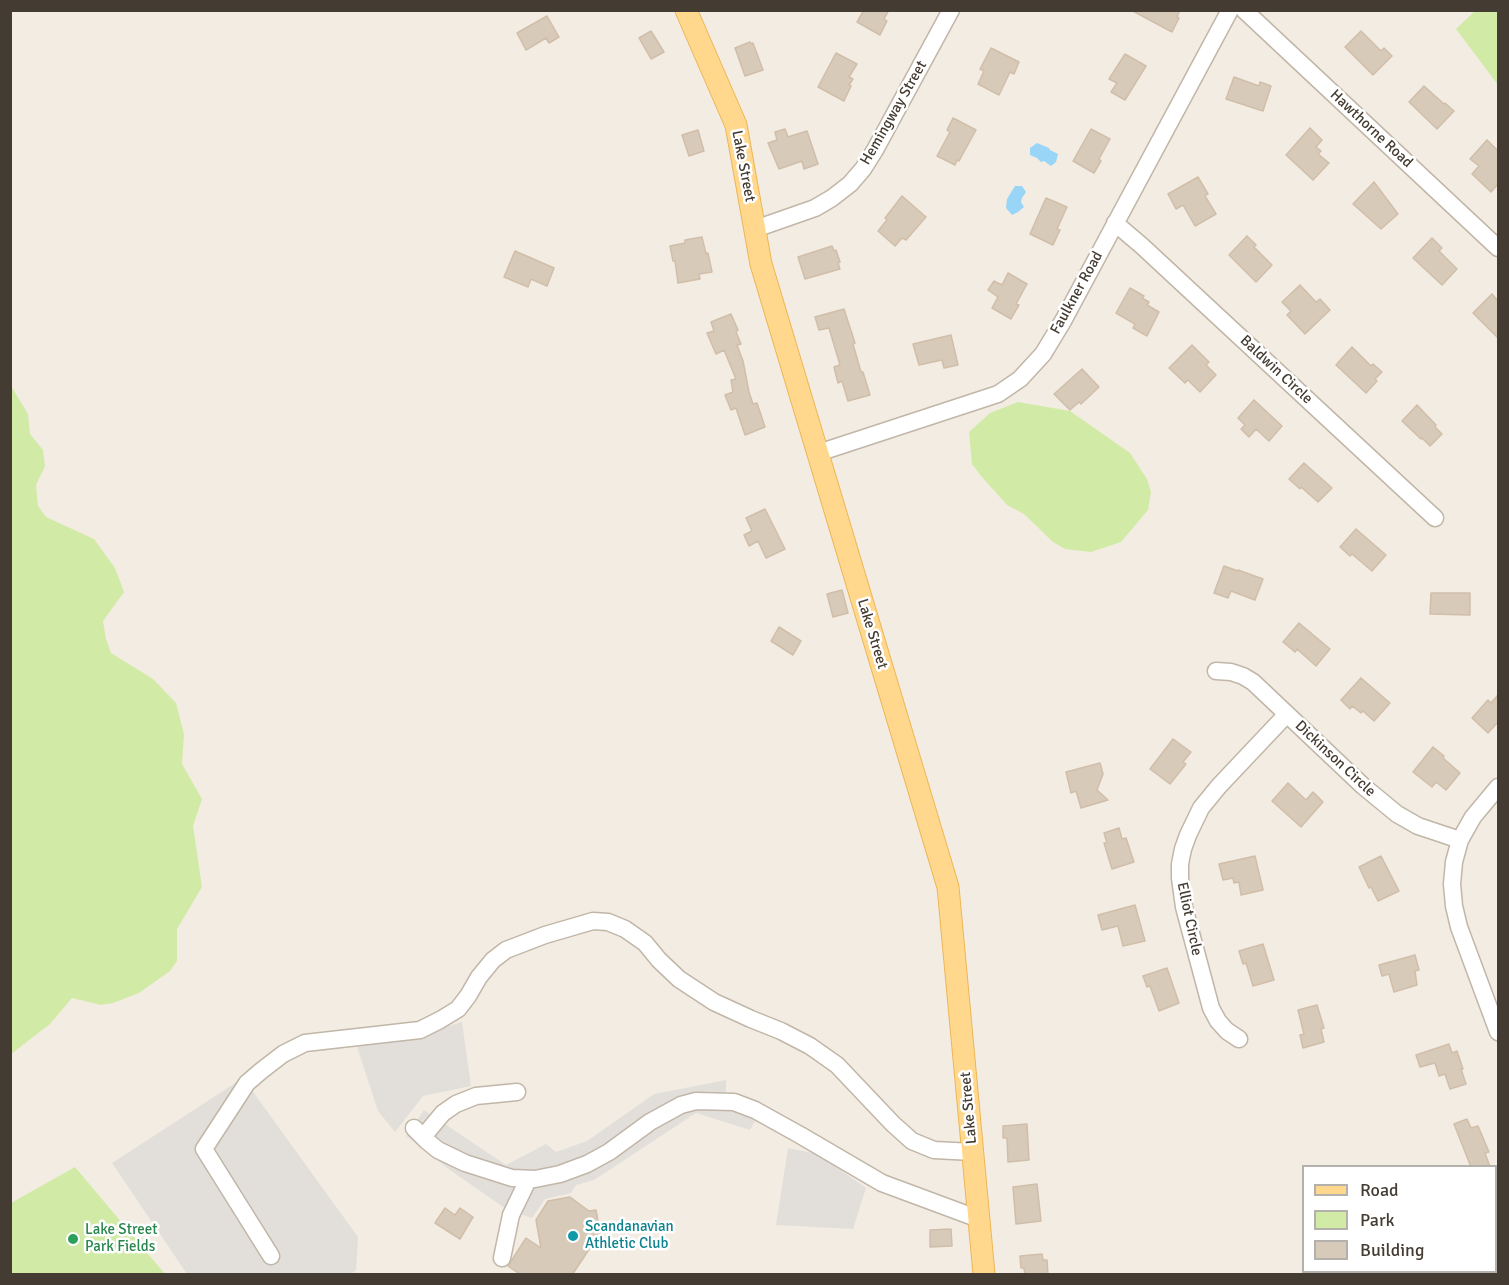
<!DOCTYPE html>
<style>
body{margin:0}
#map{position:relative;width:1509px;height:1285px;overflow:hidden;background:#f3ece2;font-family:Signika,sans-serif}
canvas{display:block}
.frame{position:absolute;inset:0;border:12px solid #443c32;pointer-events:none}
.legend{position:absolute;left:1302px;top:1165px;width:195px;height:108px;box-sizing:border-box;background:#fff;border:2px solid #b4b1ad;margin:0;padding:8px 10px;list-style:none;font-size:18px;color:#443c32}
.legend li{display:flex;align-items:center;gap:12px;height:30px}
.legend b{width:30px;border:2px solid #b4b1ad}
</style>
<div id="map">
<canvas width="1509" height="1285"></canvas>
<div class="frame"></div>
<ul class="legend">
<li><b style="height:8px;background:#ffd88e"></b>Road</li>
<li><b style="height:16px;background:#d1eba6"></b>Park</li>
<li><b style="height:16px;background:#d8cab9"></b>Building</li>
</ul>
</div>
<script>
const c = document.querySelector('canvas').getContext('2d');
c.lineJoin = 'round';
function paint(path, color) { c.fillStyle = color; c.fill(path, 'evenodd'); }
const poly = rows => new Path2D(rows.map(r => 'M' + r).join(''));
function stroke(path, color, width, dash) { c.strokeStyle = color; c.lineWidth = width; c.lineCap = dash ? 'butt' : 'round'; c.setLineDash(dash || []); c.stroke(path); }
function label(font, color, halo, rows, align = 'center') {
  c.font = font + ' Signika,sans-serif'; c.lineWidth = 5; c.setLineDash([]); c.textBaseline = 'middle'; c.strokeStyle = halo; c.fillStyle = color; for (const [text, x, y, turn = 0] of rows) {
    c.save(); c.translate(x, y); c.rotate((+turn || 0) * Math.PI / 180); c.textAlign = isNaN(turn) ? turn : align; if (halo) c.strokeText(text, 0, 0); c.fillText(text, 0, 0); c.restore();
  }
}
const green = poly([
 [1475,11,1498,11,1498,85,1456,29],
 [11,386,28,414,30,434,43,450,45,466,36,485,38,506,46,517,94,539,115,568,124,592,103,621,106,639,111,653,153,679,176,703,184,734,182,764,202,799,193,826,202,887,177,929,177,961,170,971,139,993,113,1003,101,1005,72,998,50,1024,11,1054],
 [1018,402,1070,411,1130,453,1147,479,1151,492,1148,510,1121,542,1091,552,1065,549,1053,542,1024,514,1007,505,981,476,972,464,969,432,990,413],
 [75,1167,165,1274,11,1274,11,1203]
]);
const parking = poly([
 [462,1022,471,1086,423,1096,395,1132,378,1111,357,1047,410,1038],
 [243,1078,358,1237,356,1270,351,1274,187,1274,112,1163],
 [726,1080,726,1092,718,1105,756,1119,750,1130,696,1113,594,1180,576,1185,571,1193,545,1199,532,1218,506,1209,450,1170,406,1136,424,1110,506,1165,546,1144,556,1152,587,1141,654,1094],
 [788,1148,818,1154,866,1188,853,1229,776,1225]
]);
const water = poly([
 [1037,143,1049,148,1050,150,1058,154,1056,162,1051,166,1044,161,1041,162,1037,158,1030,155,1030,148],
 [1015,186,1022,186,1026,192,1022,198,1021,202,1024,207,1018,212,1012,215,1006,208,1007,199]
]);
const building = poly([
 [864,10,889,10,884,19,887,21,880,35,857,22,864,10],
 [1131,10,1180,10,1177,17,1179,18,1172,32,1131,10],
 [547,16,559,37,549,43,546,38,526,50,517,33,547,16],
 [651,31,664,52,651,59,639,38,651,31],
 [1361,31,1381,51,1384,48,1392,56,1373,75,1345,47,1361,31],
 [750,42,751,44,753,43,763,70,745,76,735,48,750,42],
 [991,48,1019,62,1014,74,1010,72,999,95,978,84,984,71,980,69,991,48],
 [836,53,857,64,849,77,853,79,849,85,851,86,844,101,818,87,836,53],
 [1125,54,1146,66,1125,100,1111,92,1117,83,1109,79,1125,54],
 [1234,77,1259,86,1260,82,1271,86,1263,111,1226,99,1234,77],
 [1424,86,1444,104,1445,103,1454,111,1437,129,1409,102,1424,86],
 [953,118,976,130,959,161,957,160,955,165,937,156,950,132,947,130,953,118],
 [1310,128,1322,140,1316,147,1321,151,1318,154,1329,163,1313,180,1286,155,1310,128],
 [785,129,788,137,807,131,818,164,804,169,802,161,779,169,768,143,777,140,775,132,785,129],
 [1091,129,1110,139,1099,159,1101,161,1094,173,1073,161,1091,129],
 [698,130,704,151,689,156,682,135,698,130],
 [1487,140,1498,151,1498,184,1491,192,1472,174,1479,166,1470,159,1487,140],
 [1198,177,1208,194,1205,196,1216,214,1195,226,1183,205,1176,209,1168,194,1198,177],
 [1374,182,1398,214,1381,229,1353,204,1374,182],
 [902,196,926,217,906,240,902,238,895,246,878,231,887,220,885,218,902,196],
 [1046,198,1067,207,1057,229,1060,230,1053,245,1030,234,1046,198],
 [1247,236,1256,245,1254,247,1272,265,1256,282,1229,255,1247,236],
 [702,237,706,254,708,253,712,272,699,274,700,279,678,283,675,261,673,261,670,246,685,243,685,240,702,237],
 [1432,238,1442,248,1439,251,1457,269,1442,285,1413,258,1432,238],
 [832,246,834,251,836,250,840,262,838,263,840,269,805,279,798,257,832,246],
 [515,251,554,268,547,286,531,279,528,287,504,277,515,251],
 [1008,273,1027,284,1016,304,1019,305,1011,319,992,308,998,297,988,290,994,281,1002,285,1008,273],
 [1300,285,1316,302,1320,299,1330,310,1305,334,1287,315,1291,311,1282,302,1300,285],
 [1130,288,1144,296,1142,298,1149,302,1147,305,1159,312,1147,336,1133,328,1135,324,1116,313,1130,288],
 [1492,294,1498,301,1498,338,1473,313,1492,294],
 [844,309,855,343,853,344,861,372,863,372,870,395,848,401,842,381,838,383,834,367,840,365,829,328,819,330,815,317,844,309],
 [731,314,738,330,736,332,741,344,737,345,743,361,749,392,753,404,757,403,765,427,745,435,736,408,731,410,725,395,733,392,731,380,736,379,724,350,716,354,707,333,714,331,711,322,731,314],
 [951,335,958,365,944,368,942,360,919,365,913,344,951,335],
 [1192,345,1209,362,1206,365,1216,375,1200,392,1188,380,1185,383,1169,368,1192,345],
 [1352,347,1371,366,1373,364,1382,372,1375,379,1377,381,1366,393,1336,365,1352,347],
 [1082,369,1099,387,1081,404,1079,402,1070,410,1054,394,1082,369],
 [1254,400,1282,426,1269,441,1256,429,1249,437,1241,429,1245,425,1238,418,1254,400],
 [1417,405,1436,425,1435,427,1442,434,1430,446,1422,438,1421,439,1402,421,1417,405],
 [1304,463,1332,488,1318,502,1301,487,1300,489,1289,479,1304,463],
 [765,509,785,549,766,558,758,541,749,546,744,535,752,531,746,518,765,509],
 [1356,529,1386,555,1372,571,1352,554,1350,556,1340,547,1356,529],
 [1224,566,1238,571,1238,570,1263,579,1255,600,1231,591,1228,598,1214,593,1224,566],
 [842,590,848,613,833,617,827,594,842,590],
 [1431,593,1470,593,1470,615,1430,614,1431,593],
 [1299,623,1330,649,1316,666,1297,649,1295,652,1283,642,1299,623],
 [779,627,801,641,793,655,771,641,779,627],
 [1361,678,1390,703,1374,721,1363,711,1361,713,1352,706,1350,709,1341,700,1361,678],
 [1498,695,1498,722,1488,733,1472,718,1488,700,1491,703,1498,695],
 [1173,739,1191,752,1183,762,1186,764,1170,784,1150,769,1173,739],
 [1433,747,1444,756,1443,758,1460,773,1446,790,1436,782,1432,787,1413,772,1433,747],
 [1100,763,1103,774,1097,790,1108,800,1081,808,1076,791,1071,793,1066,772,1100,763],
 [1288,783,1306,800,1313,792,1323,802,1301,827,1272,801,1288,783],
 [1119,828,1122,839,1126,838,1134,862,1112,869,1104,843,1107,843,1104,833,1119,828],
 [1255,856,1263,890,1241,895,1239,882,1234,883,1233,878,1223,880,1219,864,1255,856],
 [1381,856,1399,891,1378,901,1371,887,1369,888,1359,867,1381,856],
 [1135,905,1145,941,1123,946,1118,926,1102,930,1098,915,1135,905],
 [1263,944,1274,980,1253,986,1246,963,1243,964,1239,951,1263,944],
 [1415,955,1419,970,1415,971,1417,985,1394,992,1389,974,1382,976,1379,965,1415,955],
 [1167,968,1179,1003,1159,1011,1150,986,1147,987,1143,976,1167,968],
 [1317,1005,1324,1028,1321,1029,1324,1042,1303,1048,1300,1035,1304,1034,1298,1010,1317,1005],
 [1449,1044,1452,1053,1457,1051,1463,1069,1461,1069,1466,1084,1450,1089,1445,1074,1439,1076,1435,1063,1420,1067,1416,1055,1449,1044],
 [1467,1119,1471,1128,1478,1126,1489,1152,1485,1153,1490,1167,1471,1167,1454,1124,1467,1119],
 [1027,1124,1029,1160,1008,1162,1007,1138,1003,1138,1003,1126,1027,1124],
 [1037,1184,1041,1221,1016,1224,1013,1187,1037,1184],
 [570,1197,589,1211,596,1210,600,1233,572,1275,521,1275,508,1266,526,1238,541,1248,536,1220,548,1201,570,1197],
 [445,1208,455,1215,460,1208,473,1217,460,1239,435,1223,445,1208],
 [951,1229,952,1246,930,1247,930,1230,951,1229],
 [1042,1254,1043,1260,1047,1260,1048,1275,1025,1275,1024,1268,1021,1268,1020,1256,1042,1254]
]);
const minor = poly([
 [1244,10,1498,248],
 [1115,223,1142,246,1435,518],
 [755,229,815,208,832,198,850,184,863,169,875,150,951,10],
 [818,453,998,394,1020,379,1043,354,1063,321,1230,10],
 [1216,671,1231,672,1243,676,1253,682,1363,786,1397,814,1418,826,1460,840],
 [1498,787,1473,817,1460,840,1454,862,1452,884,1454,906,1459,927,1498,1032],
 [1239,1039,1227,1031,1218,1021,1211,1008,1184,907,1180,878,1180,864,1183,849,1188,835,1201,808,1219,786,1287,714],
 [414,1128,427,1141,438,1150,465,1163,512,1178,535,1179,560,1174,587,1164,609,1152,650,1122,681,1105,696,1101,734,1102,755,1110,800,1135,882,1183,979,1219],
 [423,1137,443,1113,456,1104,476,1096,517,1092],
 [271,1256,204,1149,247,1083,261,1071,283,1054,305,1043,420,1030,440,1020,458,1009,468,996,479,977,493,960,506,950,545,935,593,921,608,922,625,929,645,943,659,960,679,979,714,1002,751,1019,781,1031,810,1046,837,1065,893,1124,912,1141,934,1150,973,1152],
 [502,1258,511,1215,528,1180]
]);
const major = poly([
 [686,10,736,125,761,264,948,887,984,1274]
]);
const markers = [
 [573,1236,6,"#0f9aa8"],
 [73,1239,6,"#2e9e5b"]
];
const streetNames = [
 ["Hemingway Street",894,113,-60],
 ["Hawthorne Road",1371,129,43],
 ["Lake Street",743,166,79],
 ["Faulkner Road",1077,293,-61],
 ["Baldwin Circle",1276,370,43],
 ["Lake Street",872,634,73],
 ["Dickinson Circle",1335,759,43],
 ["Elliot Circle",1189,919,78],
 ["Lake Street",969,1108,-95]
];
const cultureNames = [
 ["Scandanavian",585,1227],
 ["Athletic Club",585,1244]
];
const leisureNames = [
 ["Lake Street",85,1230],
 ["Park Fields",85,1247]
];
paint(green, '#d1eba6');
paint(parking, '#e2dfdb');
paint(water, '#98d5f6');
paint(building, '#d8cab9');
stroke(building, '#d0bea9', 1.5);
stroke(minor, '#c1b6a7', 19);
stroke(major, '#edb655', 23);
stroke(minor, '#fff', 16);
stroke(major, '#ffd88e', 21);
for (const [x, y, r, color] of markers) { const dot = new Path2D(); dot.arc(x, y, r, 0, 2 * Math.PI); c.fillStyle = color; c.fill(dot); stroke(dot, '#fff', 2); }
label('15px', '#443c32', '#fff', streetNames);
label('15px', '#0d838f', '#fff', cultureNames, 'left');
label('15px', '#27864d', '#fff', leisureNames, 'left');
</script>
